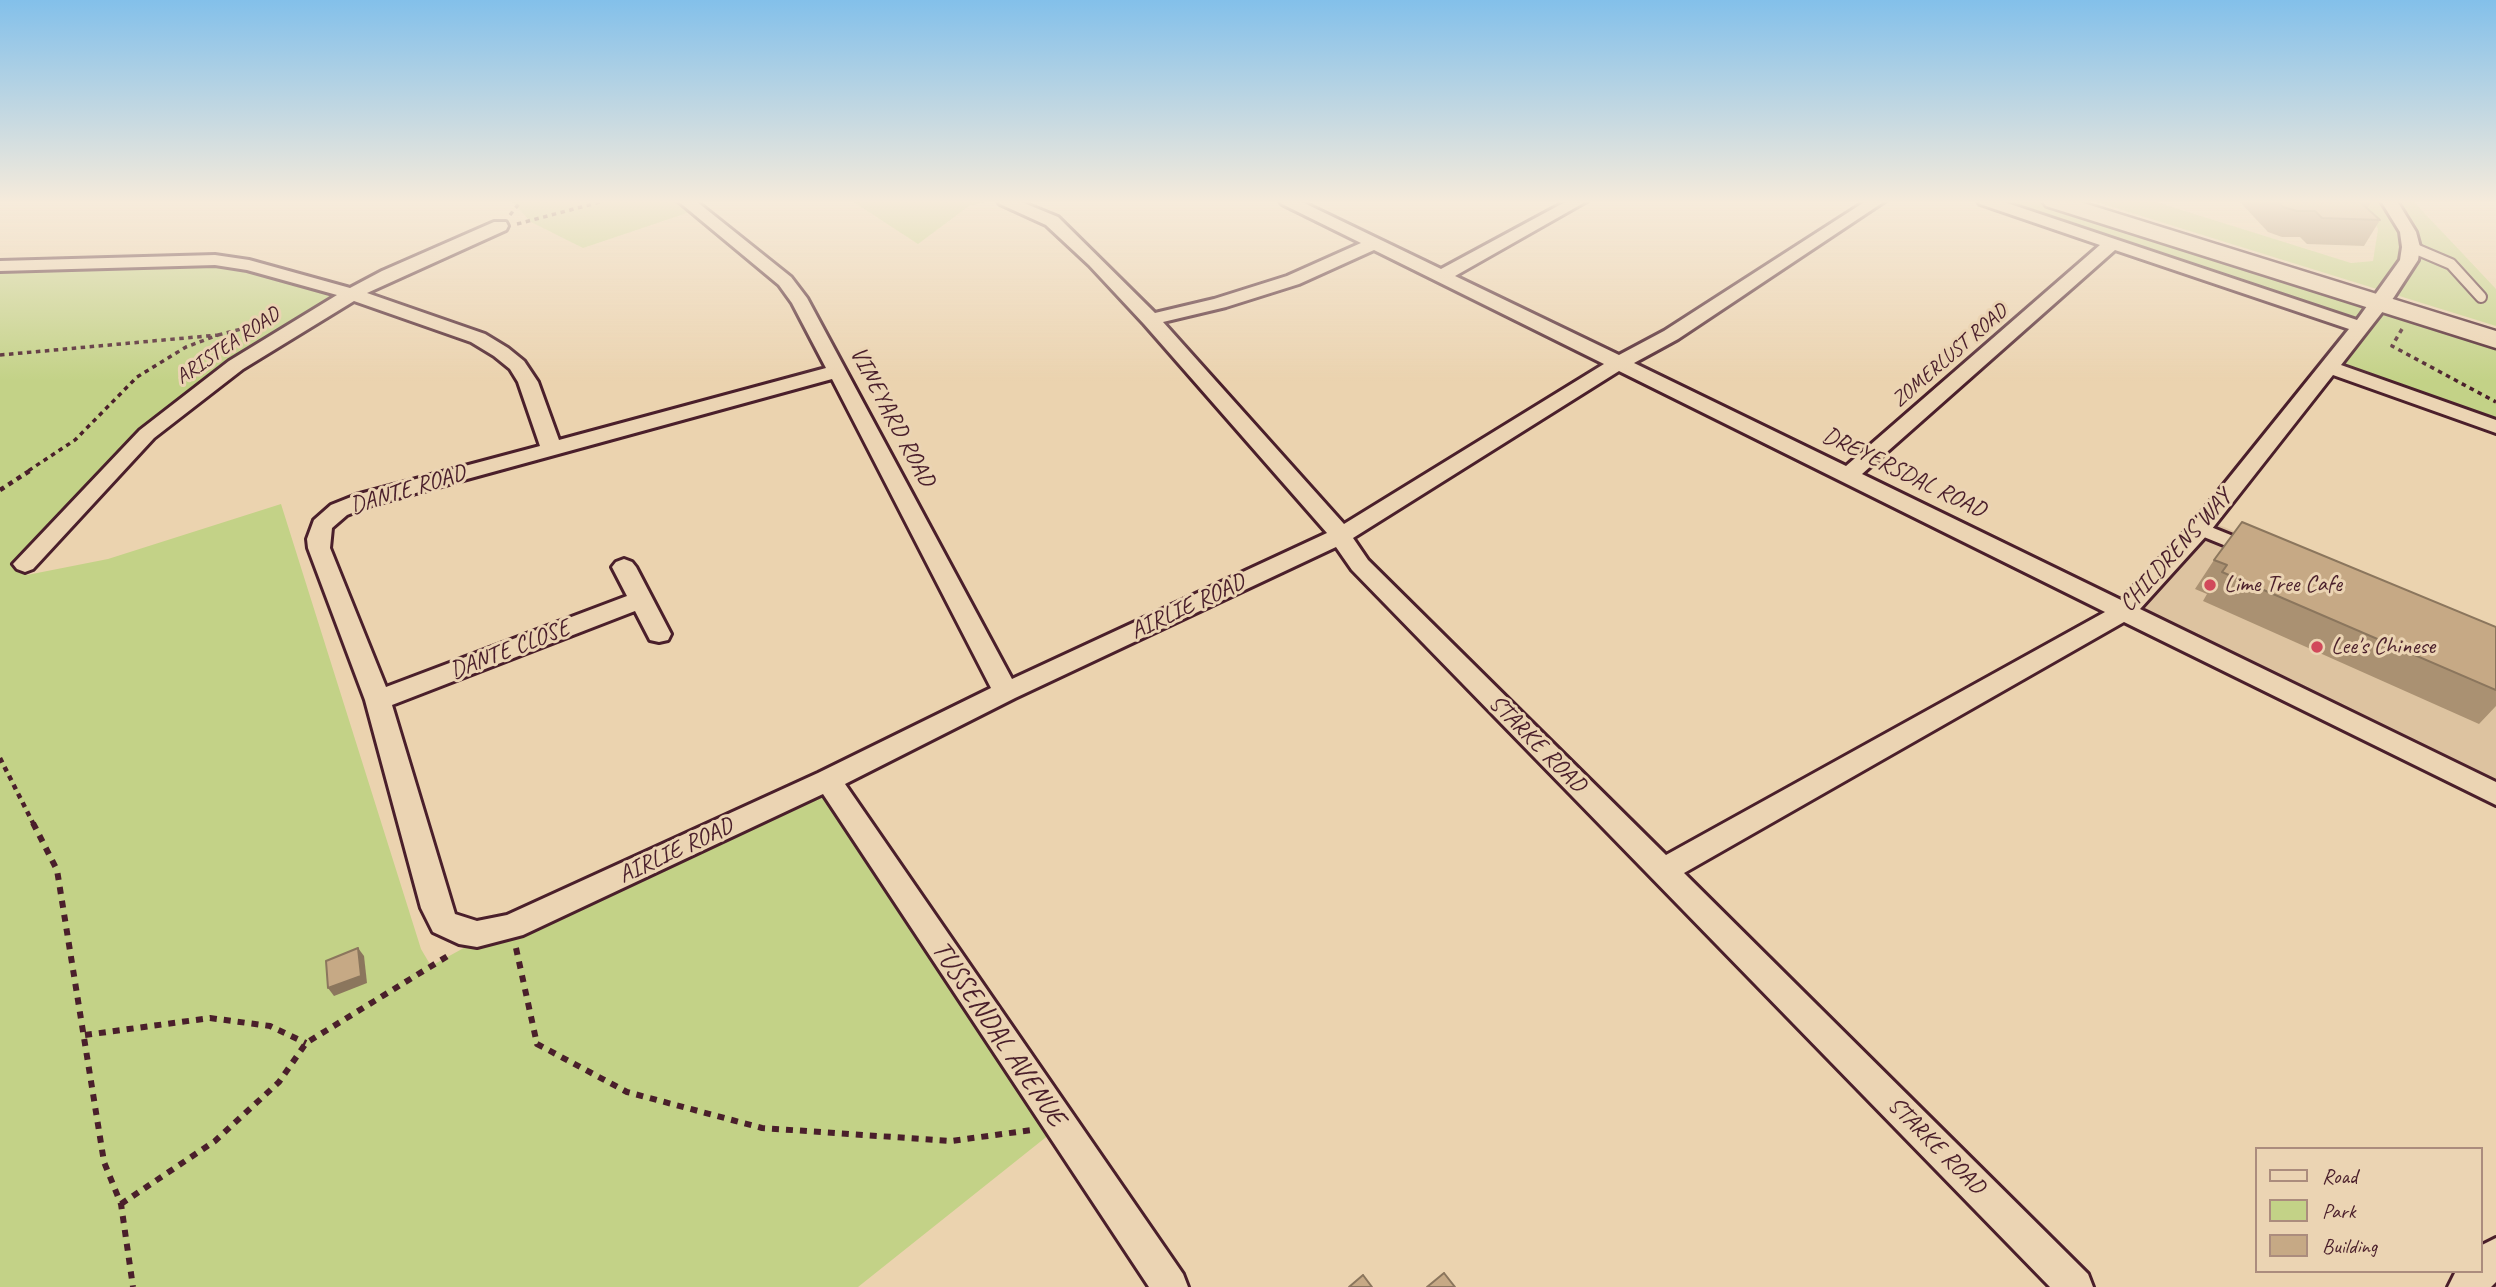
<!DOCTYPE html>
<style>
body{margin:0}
#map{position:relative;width:2496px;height:1287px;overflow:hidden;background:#ebd3af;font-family:Caveat,sans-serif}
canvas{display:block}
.legend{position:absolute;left:2255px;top:1147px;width:228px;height:126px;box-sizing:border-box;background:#ebd4b3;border:2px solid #ab8c7d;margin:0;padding:9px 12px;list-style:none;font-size:21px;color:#4a1f2b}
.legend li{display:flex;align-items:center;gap:14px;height:35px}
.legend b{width:35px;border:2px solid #ab8c7d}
</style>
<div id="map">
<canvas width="2496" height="1287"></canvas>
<ul class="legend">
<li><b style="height:9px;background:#ebd4b3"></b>Road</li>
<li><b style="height:19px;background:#c3d287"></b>Park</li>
<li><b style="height:19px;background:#c6a985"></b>Building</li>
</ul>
</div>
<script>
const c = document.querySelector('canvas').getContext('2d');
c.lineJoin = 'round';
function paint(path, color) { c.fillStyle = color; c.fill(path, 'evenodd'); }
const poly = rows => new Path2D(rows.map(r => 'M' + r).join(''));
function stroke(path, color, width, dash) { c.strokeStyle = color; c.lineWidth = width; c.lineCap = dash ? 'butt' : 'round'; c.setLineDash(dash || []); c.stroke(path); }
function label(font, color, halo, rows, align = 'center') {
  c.font = font + ' Caveat,sans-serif'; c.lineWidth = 6; c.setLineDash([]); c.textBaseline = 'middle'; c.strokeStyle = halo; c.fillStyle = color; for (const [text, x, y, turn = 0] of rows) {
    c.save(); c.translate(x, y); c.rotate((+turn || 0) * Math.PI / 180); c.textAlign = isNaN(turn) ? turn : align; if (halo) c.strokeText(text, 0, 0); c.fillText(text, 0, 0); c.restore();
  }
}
const built = poly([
 [2212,522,2496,641,2496,786,2136,611]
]);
const green = poly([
 [511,201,685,201,696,210,583,248,531,222],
 [852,201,990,201,969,206,918,244],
 [1986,201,2054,201,2496,340,2496,427,2330,368,2361,327],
 [2093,201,2153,201,2351,263,2373,261,2378,229,2362,201,2416,201,2415,203,2496,289,2496,326],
 [197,261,246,266,348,296,178,408,25,564,27,575,108,559,281,504,421,949,431,966,491,933,827,784,1060,1126,858,1287,0,1287,0,267]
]);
const pathFar2 = poly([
 [510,215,521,201],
 [517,224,604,201],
 [2402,329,2392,346,2496,402],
 [218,335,261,324],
 [0,355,218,335,186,347,137,377,75,440,28,471]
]);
const pathFar1 = poly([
 [0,490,31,470],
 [0,758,34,825]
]);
const path = poly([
 [33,823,57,870,104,1162,121,1204,133,1287],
 [516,948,537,1044,627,1092,762,1128,951,1141,1032,1130],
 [85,1035,210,1018,270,1026,306,1043],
 [121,1204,215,1141,279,1082,306,1043,451,954]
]);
const serviceFar1 = poly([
 [2411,247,2451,264,2481,297]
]);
const service = poly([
 [2200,529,2242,546]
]);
const minor = poly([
 [678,201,696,201,791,277,807,298,1012,679,1327,533,1144,324,1089,265,1046,225,1000,204,998,201,1019,201,1058,217,1155,313,1214,299,1287,276,1361,243,1282,204,1280,201,1300,201,1441,269,1567,201,1587,201,1455,276,1619,355,1664,331,1866,201,1885,201,1678,339,1634,363,1846,466,2100,245,1980,204,1978,201,2001,201,2357,320,2400,260,2402,247,2400,232,2381,201,2397,201,2416,232,2420,247,2418,260,2394,297,2341,365,2496,420,2496,433,2333,375,2208,534,2140,609,2496,782,2496,805,2124,622,1684,873,2088,1274,2093,1287,2050,1287,1352,570,1336,547,1015,698,845,784,1183,1274,1188,1287,1149,1287,823,794,523,935,477,947,459,944,433,932,421,908,365,700,308,548,307,539,314,520,331,505,356,495,540,446,518,382,510,369,494,356,471,342,354,301,243,369,154,438,33,569,25,572,17,569,13,564,140,430,229,361,337,295,247,270,215,265,0,271,0,261,215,255,249,260,350,288,382,271,494,222,506,222,508,226,506,230,367,293,485,334,508,348,524,361,538,382,559,440,826,368,792,303,779,285,678,201],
 [1374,250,1604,364,1344,524,1163,322,1226,307,1299,284,1374,250],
 [2115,250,2349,329,2192,524,2121,600,1862,474,2115,250],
 [1619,371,2105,612,1666,855,1368,560,1353,538,1619,371],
 [832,379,991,688,818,773,507,915,477,921,455,914,392,705,635,611,650,640,659,642,668,640,671,634,636,567,632,562,624,559,616,562,612,567,627,596,386,687,330,548,332,528,347,515,372,505,832,379],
 [2496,1238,2496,1282,2491,1287,2448,1287,2456,1271,2480,1271,2480,1246,2496,1238]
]);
const secondary = poly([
 [2042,201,2077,201,2496,331,2496,348,2046,206,2042,201]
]);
const wall = poly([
 [2239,201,2370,201,2371,202,2367,209,2380,220,2364,246,2307,244,2300,237,2282,237,2268,232],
 [2214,560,2496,627,2496,706,2479,724,2203,601,2207,594,2195,589]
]);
const shadedWall = poly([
 [358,948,364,956,367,983,334,996,328,988]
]);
const building = poly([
 [2277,201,2370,201,2371,202,2359,201,2380,220,2322,218,2315,211,2297,211,2283,207,2277,201],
 [2242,522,2496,627,2496,690,2222,572,2227,565,2214,560,2242,522],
 [358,948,361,976,328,988,326,961,358,948],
 [1444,1273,1455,1287,1427,1287,1444,1273],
 [1363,1275,1372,1287,1349,1287,1363,1275]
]);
const markers = [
 [2210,585,7,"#d1495b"],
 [2317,647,7,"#d1495b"]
];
const farStreetnames = [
 ["ARISTEA ROAD",228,346,-34],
 ["ZOMERLUST ROAD",1950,356,-41]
];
const streetNames = [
 ["VINEYARD ROAD",892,417,62],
 ["DREYERSDAL ROAD",1904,473,26],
 ["DANTE ROAD",408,490,-17],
 ["CHILDRENS WAY",2176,551,-48],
 ["AIRLIE ROAD",1188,607,-25],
 ["DANTE CLOSE",510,650,-21],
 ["STARKE ROAD",1537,744,45],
 ["AIRLIE ROAD",676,851,-25],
 ["STARKE ROAD",1936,1146,45]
];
const poiNames = [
 ["Lime Tree Cafe",2224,585],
 ["Lee's Chinese",2331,647]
];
const nearStreetnames = [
 ["TUSSENDAL AVENUE",998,1034,56]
];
paint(built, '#ddc3a0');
paint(green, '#c3d287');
stroke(serviceFar1, '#4a1f2b', 14);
stroke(service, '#4a1f2b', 18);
stroke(minor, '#4a1f2b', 6);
stroke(secondary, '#4a1f2b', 5);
stroke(pathFar2, '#4a1f2b', 3.5, [4.5, 4.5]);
stroke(pathFar1, '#4a1f2b', 4.5, [5, 5]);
stroke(path, '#4a1f2b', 6, [7, 7]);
stroke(serviceFar1, '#ebd4b3', 10);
stroke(service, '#ebd4b3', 12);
paint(minor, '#ebd4b3');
paint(secondary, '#ebd4b3');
paint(wall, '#aa9172');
paint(shadedWall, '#8b765d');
paint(building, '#c6a985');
stroke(building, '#8b765d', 2);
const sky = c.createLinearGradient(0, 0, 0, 381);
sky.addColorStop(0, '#83c0ea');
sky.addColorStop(0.53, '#f6ebdb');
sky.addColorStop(1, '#f6ebdb00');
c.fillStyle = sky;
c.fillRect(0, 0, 2496, 381);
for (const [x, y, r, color] of markers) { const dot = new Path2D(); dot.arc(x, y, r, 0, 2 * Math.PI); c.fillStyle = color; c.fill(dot); stroke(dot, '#ebd4b3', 2.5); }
label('21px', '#4a1f2b', '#ebd4b3', farStreetnames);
label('24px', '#4a1f2b', '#ebd4b3', streetNames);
label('24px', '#4a1f2b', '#ebd4b3', poiNames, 'left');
label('28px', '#4a1f2b', '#ebd4b3', nearStreetnames);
</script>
